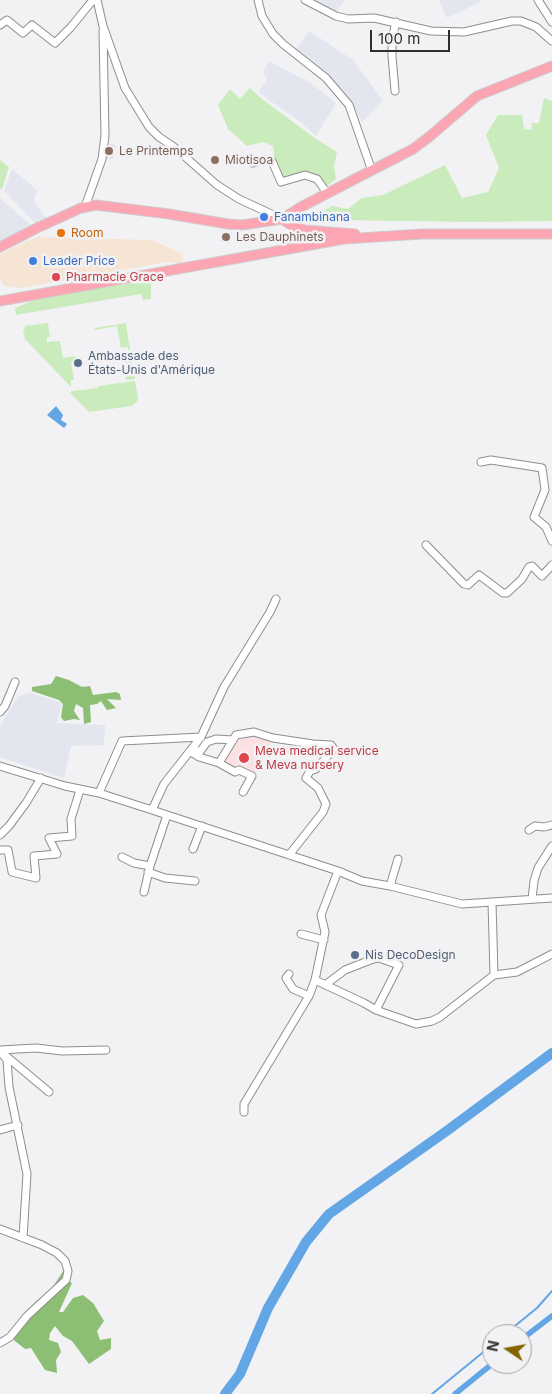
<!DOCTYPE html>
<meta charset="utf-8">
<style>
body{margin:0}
#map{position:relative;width:552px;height:1394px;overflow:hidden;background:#f2f2f5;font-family:Inter,sans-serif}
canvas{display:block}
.north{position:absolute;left:482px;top:1324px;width:50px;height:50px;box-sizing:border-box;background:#f2f2f5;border:1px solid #a4a4a6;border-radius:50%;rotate:282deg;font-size:14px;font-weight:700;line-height:20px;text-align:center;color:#2e2e2f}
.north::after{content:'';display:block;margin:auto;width:18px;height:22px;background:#846500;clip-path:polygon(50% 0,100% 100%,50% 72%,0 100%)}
.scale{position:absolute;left:370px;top:30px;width:80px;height:22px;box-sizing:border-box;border:2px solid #2e2e2f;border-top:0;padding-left:6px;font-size:15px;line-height:18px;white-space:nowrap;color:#2e2e2f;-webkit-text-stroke:4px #f2f2f5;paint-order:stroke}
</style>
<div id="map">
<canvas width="552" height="1394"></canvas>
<div class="north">N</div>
<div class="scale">100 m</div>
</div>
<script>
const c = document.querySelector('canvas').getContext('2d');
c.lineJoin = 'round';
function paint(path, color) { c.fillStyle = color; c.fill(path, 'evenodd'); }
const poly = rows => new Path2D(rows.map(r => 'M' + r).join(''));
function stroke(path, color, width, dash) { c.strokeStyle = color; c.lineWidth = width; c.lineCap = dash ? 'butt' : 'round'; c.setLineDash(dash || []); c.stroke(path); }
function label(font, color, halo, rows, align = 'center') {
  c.font = font + ' Inter,sans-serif'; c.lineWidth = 5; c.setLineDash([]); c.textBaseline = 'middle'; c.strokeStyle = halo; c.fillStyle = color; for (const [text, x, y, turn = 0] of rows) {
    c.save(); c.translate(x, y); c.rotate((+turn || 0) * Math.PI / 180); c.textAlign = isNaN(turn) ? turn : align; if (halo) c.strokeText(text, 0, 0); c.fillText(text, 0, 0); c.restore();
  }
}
const commercial = poly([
 [39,236,41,237,153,240,182,254,183,261,182,264,169,262,161,263,21,288,4,286,0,278,0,254]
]);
const built = poly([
 [310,0,345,0,334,14],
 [439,0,479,0,480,2,447,18],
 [309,31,353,60,383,101,362,122,350,99,297,49],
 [269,61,312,84,336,103,316,136,299,121,258,92,267,80,263,72],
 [105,143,116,145,113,159,102,158],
 [12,169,37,190,34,200,46,219,38,226,4,191],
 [0,198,32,226,0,242],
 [222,231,232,232,230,243,220,241],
 [31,693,62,703,57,723,105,725,104,745,71,746,64,778,0,757,0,726,18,696]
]);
const medical = poly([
 [254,734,272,741,255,775,235,769,222,762,235,743,236,738]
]);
const green = poly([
 [250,88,262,99,316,139,337,152,334,166,336,179,324,188,317,177,282,181,275,164,273,146,263,142,247,146,228,129,218,105,230,89,240,99],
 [544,98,552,101,552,221,473,222,338,220,320,213,332,206,348,209,362,198,383,195,445,165,462,198,488,192,499,168,486,135,498,115,522,115,524,129,531,130,532,123,539,123],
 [0,160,9,167,2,189,0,189],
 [147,281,151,284,151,299,143,300,141,294,16,315,15,308,41,297],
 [48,323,50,337,47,337,47,342,60,341,63,358,75,356,76,362,71,363,74,380,71,380,71,387,25,339,23,330,25,329,25,326],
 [126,323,130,350,128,350,128,347,121,348,117,326,95,330,95,328],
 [128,351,130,351,135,379,126,380,122,355,129,354],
 [135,381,138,398,137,402,131,406,89,412,70,393,72,391,98,388,98,386]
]);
const forest = poly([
 [56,676,69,680,82,687,90,686,93,695,116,692,120,694,121,700,107,699,116,708,107,710,101,701,97,704,90,705,91,722,84,724,83,708,76,704,74,711,80,720,74,719,64,721,61,717,63,704,59,700,32,691,32,687,51,684],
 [64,1270,66,1280,72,1283,59,1312,63,1312,73,1298,83,1295,93,1303,104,1321,97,1331,100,1340,111,1338,111,1349,89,1364,72,1341,63,1336,55,1326,50,1333,49,1340,58,1343,61,1352,56,1360,57,1373,45,1370,31,1348,25,1349,10,1337,32,1305,52,1288]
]);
const water = poly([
 [56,406,63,415,61,420,67,424,64,428,47,415]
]);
const stream = poly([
 [505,1334,537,1308,552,1291],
 [432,1394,492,1345]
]);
const canal = poly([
 [522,1339,552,1316],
 [455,1394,492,1364]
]);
const river = poly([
 [225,1394,240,1374,268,1308,306,1242,329,1214,448,1130,552,1053]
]);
const minor = poly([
 [97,0,103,26,125,88,149,127,159,137,174,147,217,185,239,199,282,219],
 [258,0,262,16,273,34,283,44,326,78,349,105,372,171],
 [305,0,336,16,348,19,374,18,431,31,464,32,512,21,521,21,536,27,552,41],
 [538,0,552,22],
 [0,25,7,20,23,33,32,25,55,43,71,27,93,0],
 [395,91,392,56,392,39,396,22],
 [252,163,265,160,272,161,281,182,305,175,317,179,327,193],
 [85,207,102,159,105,136,103,31],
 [481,462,491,460,542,468,545,490,534,517,546,527,552,541],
 [426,545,464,584,468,585,479,575,503,593,507,593,522,579,529,567,532,566,542,576,552,565],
 [0,712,5,706,15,682],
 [190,751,199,757,219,763,235,772,239,770,252,776,243,792],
 [192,751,196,750,199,753,207,742,216,739,233,740],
 [219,763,236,735,254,732,273,738,313,744,331,745,334,749,316,769,310,771,306,778,318,788,326,804,323,812,289,855],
 [0,766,65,786,99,793,152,810,338,871,362,881,390,886,462,904,552,898],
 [99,793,122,741,201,737],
 [152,810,164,784,201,737,224,687,270,612,276,599],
 [529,830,535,826,544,827,552,825],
 [0,835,9,826,26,803,41,778],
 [193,849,202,826],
 [0,850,8,850,12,872,36,878,34,856,57,854,49,838,72,836,71,819,80,790],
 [122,857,134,863,150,866],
 [148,872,165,878,195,881],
 [390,886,398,859],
 [144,892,150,866,167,815],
 [532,899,534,881,538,868,552,846],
 [492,902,494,975],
 [301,934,324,940],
 [289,974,286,978,293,989,309,996],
 [315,980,364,1003,376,1010,416,1024,432,1021,440,1017,494,975,517,972,552,954],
 [325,985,345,970,373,959,379,958,399,965,376,1010],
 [0,1050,36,1048,62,1051,106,1050],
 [0,1051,7,1060,9,1087,27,1174,23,1238],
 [6,1056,49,1092],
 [244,1112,244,1104,309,996,315,980,325,932,321,915,338,871],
 [0,1130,18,1125],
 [0,1229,42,1245,57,1253,65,1261,68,1271,66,1280,27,1316,10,1337,0,1343]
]);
const major = poly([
 [282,219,294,227,305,230,355,234],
 [0,247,37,228,81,208,96,205,169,214,228,224,242,225,282,219,299,208,413,149,429,137,477,96,552,66],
 [0,301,344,239,422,234,552,234]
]);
const markers = [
 [109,151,5,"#8d6e63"],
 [215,160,5,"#8d6e63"],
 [264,217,5,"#3f7fe0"],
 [61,233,5,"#e8710a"],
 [226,237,5,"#8d6e63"],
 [33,261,5,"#3f7fe0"],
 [56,277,5,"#e0444e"],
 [78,363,5,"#5c6f8a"],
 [244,758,6,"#e0444e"],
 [355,955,5,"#5c6f8a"]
];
const educationNames = [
 ["Le Printemps",119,151],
 ["Miotisoa",225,160],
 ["Les Dauphinets",236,237]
];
const shopNames = [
 ["Fanambinana",274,217],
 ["Leader Price",43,261]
];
const foodNames = [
 ["Room",71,233]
];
const healthNames = [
 ["Pharmacie Grace",66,277],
 ["Meva medical service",255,751],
 ["& Meva nursery",255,765]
];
const serviceNames = [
 ["Ambassade des",88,356],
 ["États-Unis d'Amérique",88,370],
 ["Nis DecoDesign",365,955]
];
paint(commercial, '#f6e5d4');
paint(built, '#e3e5ef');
paint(medical, '#fce1e3');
paint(green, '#caebbc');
paint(forest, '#8cbf74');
paint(water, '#62a6e5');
stroke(stream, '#62a6e5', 2);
stroke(canal, '#62a6e5', 5.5);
stroke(river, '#62a6e5', 10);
stroke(minor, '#8e8e91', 9);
stroke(major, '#cdcdcd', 11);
stroke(minor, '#fff', 7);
stroke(major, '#fba6b2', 9);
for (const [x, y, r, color] of markers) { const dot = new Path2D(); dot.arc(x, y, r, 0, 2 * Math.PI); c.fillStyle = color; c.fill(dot); stroke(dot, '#f2f2f5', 2); }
label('12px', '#785e54', '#f2f2f5', educationNames, 'left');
label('12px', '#366cbe', '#f2f2f5', shopNames, 'left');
label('12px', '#c56008', '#f2f2f5', foodNames, 'left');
label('12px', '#be3a42', '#f2f2f5', healthNames, 'left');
label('12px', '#4e5e75', '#f2f2f5', serviceNames, 'left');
</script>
